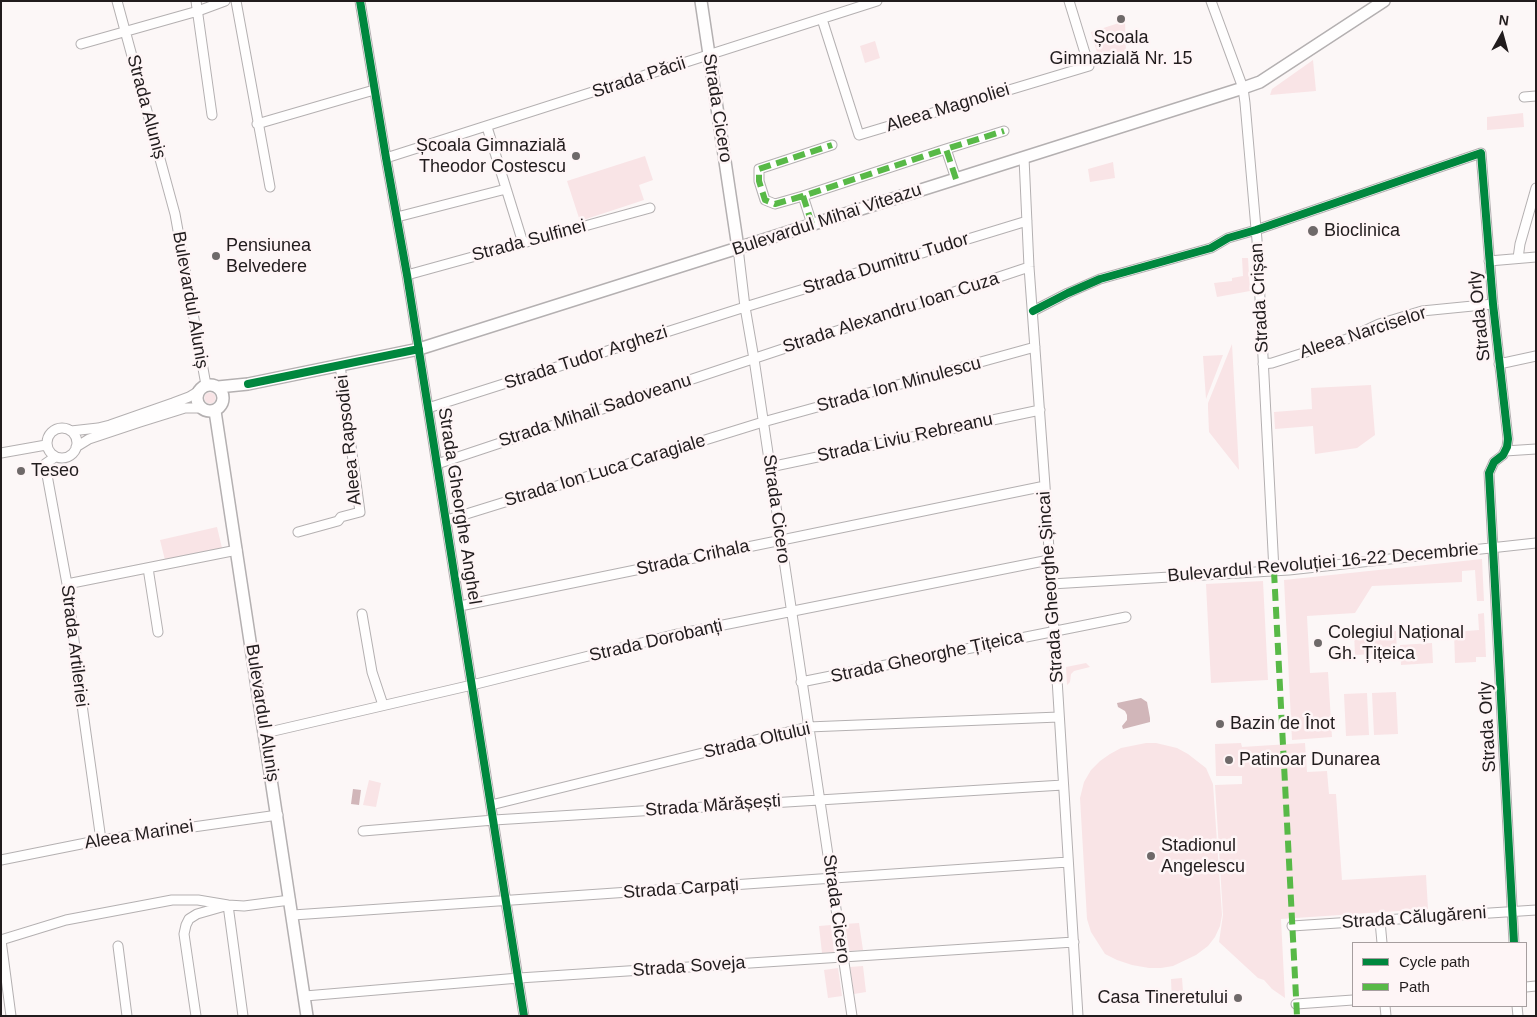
<!DOCTYPE html>
<meta charset="utf-8">
<style>
body{margin:0}
#map{position:relative;width:1537px;height:1017px;overflow:hidden;background:#fcf7f7;font-family:Arial,sans-serif}
canvas{display:block}
.frame{position:absolute;inset:0;border:2px solid #211c1d;pointer-events:none}
.legend{position:absolute;left:1352px;top:942px;width:175px;height:65px;box-sizing:border-box;background:#fef5f6;border:1px solid #a69e9f;margin:0;padding:6px 9px;list-style:none;font-size:15px;color:#211c1d}
.legend li{display:flex;align-items:center;gap:10px;height:25px}
.legend b{width:25px;border:1px solid #a69e9f}
.north{position:absolute;left:1477px;top:10px;width:50px;height:50px;-webkit-text-stroke:4px #fef5f6;paint-order:stroke;rotate:7deg;font-size:14px;font-weight:700;line-height:20px;text-align:center;color:#211c1d}
.north::after{content:'';display:block;margin:auto;width:18px;height:22px;background:#211c1d;clip-path:polygon(50% 0,100% 100%,50% 72%,0 100%)}
</style>
<div id="map">
<canvas width="1537" height="1017"></canvas>
<div class="frame"></div>
<ul class="legend">
<li><b style="height:6px;background:#00873e"></b>Cycle path</li>
<li><b style="height:6px;background:#58b947"></b>Path</li>
</ul>
<div class="north">N</div>
</div>
<script>
const c = document.querySelector('canvas').getContext('2d');
c.lineJoin = 'round';
function paint(path, color) { c.fillStyle = color; c.fill(path, 'evenodd'); }
const poly = rows => new Path2D(rows.map(r => 'M' + r).join(''));
function stroke(path, color, width, dash) { c.strokeStyle = color; c.lineWidth = width; c.lineCap = dash ? 'butt' : 'round'; c.setLineDash(dash || []); c.stroke(path); }
function label(font, color, halo, rows, align = 'center') {
  c.font = font + ' Arial,sans-serif'; c.lineWidth = 5; c.setLineDash([]); c.textBaseline = 'middle'; c.strokeStyle = halo; c.fillStyle = color; for (const [text, x, y, turn = 0] of rows) {
    c.save(); c.translate(x, y); c.rotate((+turn || 0) * Math.PI / 180); c.textAlign = isNaN(turn) ? turn : align; if (halo) c.strokeText(text, 0, 0); c.fillText(text, 0, 0); c.restore();
  }
}
const green = poly([
 [1125,21,1126,51,1099,59,1091,32],
 [875,41,880,58,865,63,860,46],
 [1313,60,1316,91,1270,95,1272,89],
 [1523,113,1524,127,1487,130,1487,117],
 [645,156,653,180,639,185,644,200,580,221,567,181],
 [1113,162,1115,178,1090,182,1088,169],
 [1242,258,1248,258,1250,291,1217,297,1214,283,1232,281,1232,278,1243,276],
 [1232,344,1239,470,1209,432,1208,408,1208,403],
 [1223,355,1206,399,1203,356],
 [1371,385,1375,435,1357,448,1315,454,1313,426,1275,429,1274,412,1312,409,1311,388],
 '204.5 398a5.5 5.5 0 1 1 11 0a5.5 5.5 0 1 1-11 0Z',
 [217,527,222,548,165,560,160,540],
 [1482,559,1484,601,1477,601,1475,570,1462,571,1462,582,1372,586,1355,613,1307,616,1310,673,1328,672,1332,737,1292,740,1284,580],
 [1263,581,1268,680,1211,683,1206,584],
 [1484,613,1486,657,1476,657,1476,662,1455,663,1454,632,1479,630,1478,614],
 [1396,631,1397,653,1355,655,1354,633],
 [1432,643,1433,663,1401,665,1400,645],
 [1086,663,1090,667,1074,671,1071,674,1070,682,1067,685,1066,667],
 [1396,692,1398,734,1374,735,1372,693],
 [1367,693,1369,735,1346,736,1344,694],
 [1146,743,1156,743,1177,748,1188,754,1206,768,1213,784,1222,915,1220,926,1215,937,1208,946,1196,955,1173,966,1161,968,1149,968,1132,965,1117,960,1105,954,1091,932,1087,919,1080,798,1084,782,1091,770,1100,761,1110,754,1121,748],
 [1241,743,1242,747,1305,743,1307,772,1327,771,1329,794,1336,794,1342,880,1426,875,1428,909,1281,919,1285,998,1272,989,1264,980,1258,978,1219,942,1223,915,1215,785,1242,784,1242,776,1216,776,1215,744],
 [369,780,381,783,376,807,363,805],
 [859,923,863,950,849,951,845,924],
 [831,925,834,952,822,953,819,926],
 [863,966,866,992,854,994,850,967],
 [838,968,842,996,828,998,824,970],
 [1182,978,1184,1005,1172,1005,1171,979]
]);
const water = poly([
 [1141,698,1147,702,1150,718,1150,722,1123,729,1122,726,1127,720,1127,715,1125,711,1118,707,1117,703],
 [353,789,361,790,359,805,351,804]
]);
const minor = poly([
 [117,1,175,214,206,385],
 [196,1,212,115],
 [236,1,270,187],
 [360,1,386,158,407,275,524,1016],
 [1211,1,1243,88,1245,103,1257,240,1274,571],
 [822,19,859,135,1089,66,1069,1],
 [81,44,198,11,225,1],
 [1524,97,1536,96],
 [257,124,374,90],
 [487,127,523,243],
 [386,158,877,1],
 [1024,158,1029,267,1045,486,1078,1016],
 [956,179,946,149,1004,131],
 [803,196,775,204,765,200,759,181,759,169,832,145],
 [397,217,506,189],
 [812,224,803,196,946,149],
 [738,248,745,307,754,359,852,1016],
 [1518,258,1520,244,1536,188],
 [1489,261,1536,257],
 [407,275,650,208],
 [1033,311,1068,293,1100,279,1211,248,1228,238,1256,230,1481,153,1493,304,1508,439,1507,447,1503,455,1494,462,1489,473,1514,943],
 [1263,364,1272,363,1347,339,1379,324,1422,311,1493,304],
 [1499,364,1536,356],
 [428,408,745,307,1027,221],
 '47 443a15 15 0 1 1 30 0a15 15 0 1 1-30 0Z',
 [71,431,98,428,110,425,173,403,189,397,199,391],
 [76,447,89,439,140,422,185,408,201,408],
 [1505,451,1536,449],
 [1,453,46,445],
 [55,457,45,464,67,584,83,712,101,840],
 [437,464,1029,267],
 [770,467,1040,410],
 [447,520,763,422,1035,347],
 [298,532,338,521,341,517,360,512,340,365],
 [148,568,158,632],
 [67,584,237,550],
 [1051,584,1289,570,1536,543],
 [460,606,1045,486],
 [362,614,372,672,383,705],
 [801,682,1126,617],
 [265,733,472,685,673,635,1049,560],
 [491,805,808,727,1059,717],
 [363,831,494,820,1063,785],
 [1,860,101,840,278,815],
 [228,905,243,1016],
 [293,915,1068,862],
 [1380,921,1382,943],
 [1292,926,1536,910],
 [118,946,127,1016],
 [1526,987,1536,986],
 [305,996,519,978,1074,942],
 [1296,1004,1353,1000],
 [1385,1006,1386,1016],
 [1517,1006,1518,1016],
 [11,1016,1,940,66,920,172,900,198,900,228,905,244,906,290,900],
 [196,1016,184,934,186,925,189,919,197,914,225,906]
]);
const major = poly([
 [701,1,738,248],
 '197 398a13 13 0 1 1 26 0a13 13 0 1 1-26 0Z',
 [218,387,248,384,419,349,1243,88,1260,82,1384,1],
 [215,411,307,1016]
]);
const quiet = poly([
 [956,179,946,149,1004,131],
 [803,196,775,204,765,200,759,181,759,169,832,145],
 [812,224,803,196,946,149],
 [1274,571,1297,1016]
]);
const cycleway = poly([
 [360,1,386,158,407,275,524,1016],
 [1033,311,1068,293,1100,279,1211,248,1228,238,1256,230,1481,153,1493,304,1508,439,1507,447,1503,455,1494,462,1489,473,1514,943],
 [248,384,419,349]
]);
const markers = [
 [1121,19,5,"#6e6969"],
 [576,156,5,"#6e6969"],
 [1313,231,6,"#6e6969"],
 [216,256,5,"#6e6969"],
 [21,471,5,"#6e6969"],
 [1318,643,5,"#6e6969"],
 [1220,724,5,"#6e6969"],
 [1229,760,5,"#6e6969"],
 [1151,856,5,"#6e6969"],
 [1238,998,5,"#6e6969"]
];
const poiNames = [
 ["Școala",1121,38,"center"],
 ["Gimnazială Nr. 15",1121,59,"center"],
 ["Școala Gimnazială",566,146,"right"],
 ["Theodor Costescu",566,167,"right"],
 ["Bioclinica",1324,231],
 ["Pensiunea",226,246],
 ["Belvedere",226,267],
 ["Teseo",31,471],
 ["Colegiul Național",1328,633],
 ["Gh. Țițeica",1328,654],
 ["Bazin de Înot",1230,724],
 ["Patinoar Dunarea",1239,760],
 ["Stadionul",1161,846],
 ["Angelescu",1161,867],
 ["Casa Tineretului",1228,998,"right"]
];
const streetNames = [
 ["Strada Păcii",639,78,-18],
 ["Strada Aluniș",146,107,75],
 ["Strada Cicero",717,108,81],
 ["Aleea Magnoliei",948,108,-17],
 ["Bulevardul Mihai Viteazu",827,220,-18],
 ["Strada Sulfinei",529,241,-15],
 ["Strada Dumitru Tudor",886,264,-17],
 ["Strada Crișan",1260,298,-93],
 ["Bulevardul Aluniș",190,300,80],
 ["Strada Alexandru Ioan Cuza",891,313,-18],
 ["Strada Orly",1480,316,-96],
 ["Aleea Narciselor",1363,333,-18],
 ["Strada Tudor Arghezi",586,358,-18],
 ["Strada Ion Minulescu",899,385,-15],
 ["Strada Mihail Sadoveanu",595,411,-18],
 ["Strada Liviu Rebreanu",905,438,-12],
 ["Aleea Rapsodiei",349,440,-96],
 ["Strada Ion Luca Caragiale",605,471,-17],
 ["Strada Gheorghe Anghel",459,506,81],
 ["Strada Cicero",776,509,82],
 ["Strada Crihala",693,558,-12],
 ["Bulevardul Revoluției 16-22 Decembrie",1323,563,-5],
 ["Strada Gheorghe Șincai",1051,587,-94],
 ["Strada Dorobanți",656,641,-13],
 ["Strada Artileriei",74,646,83],
 ["Strada Gheorghe Țițeica",927,657,-12],
 ["Bulevardul Aluniș",262,713,81],
 ["Strada Orly",1488,727,-93],
 ["Strada Oltului",757,741,-13],
 ["Strada Mărășești",713,806,-4],
 ["Aleea Marinei",139,835,-9],
 ["Strada Carpați",681,889,-4],
 ["Strada Cicero",836,909,82],
 ["Strada Călugăreni",1414,918,-4],
 ["Strada Soveja",689,967,-4]
];
paint(green, '#f9e4e6');
paint(water, '#d1b6b9');
stroke(minor, '#b4b0b1', 11);
stroke(major, '#b4b0b1', 14);
stroke(minor, '#fffefe', 9);
stroke(major, '#fffefe', 11);
stroke(quiet, '#58b947', 6, [12, 6]);
stroke(cycleway, '#00873e', 8);
for (const [x, y, r, color] of markers) { const dot = new Path2D(); dot.arc(x, y, r, 0, 2 * Math.PI); c.fillStyle = color; c.fill(dot); stroke(dot, '#fef5f6', 2); }
label('18px', '#211c1d', '#fef5f6', poiNames, 'left');
label('18px', '#211c1d', '#fef5f6', streetNames);
</script>
